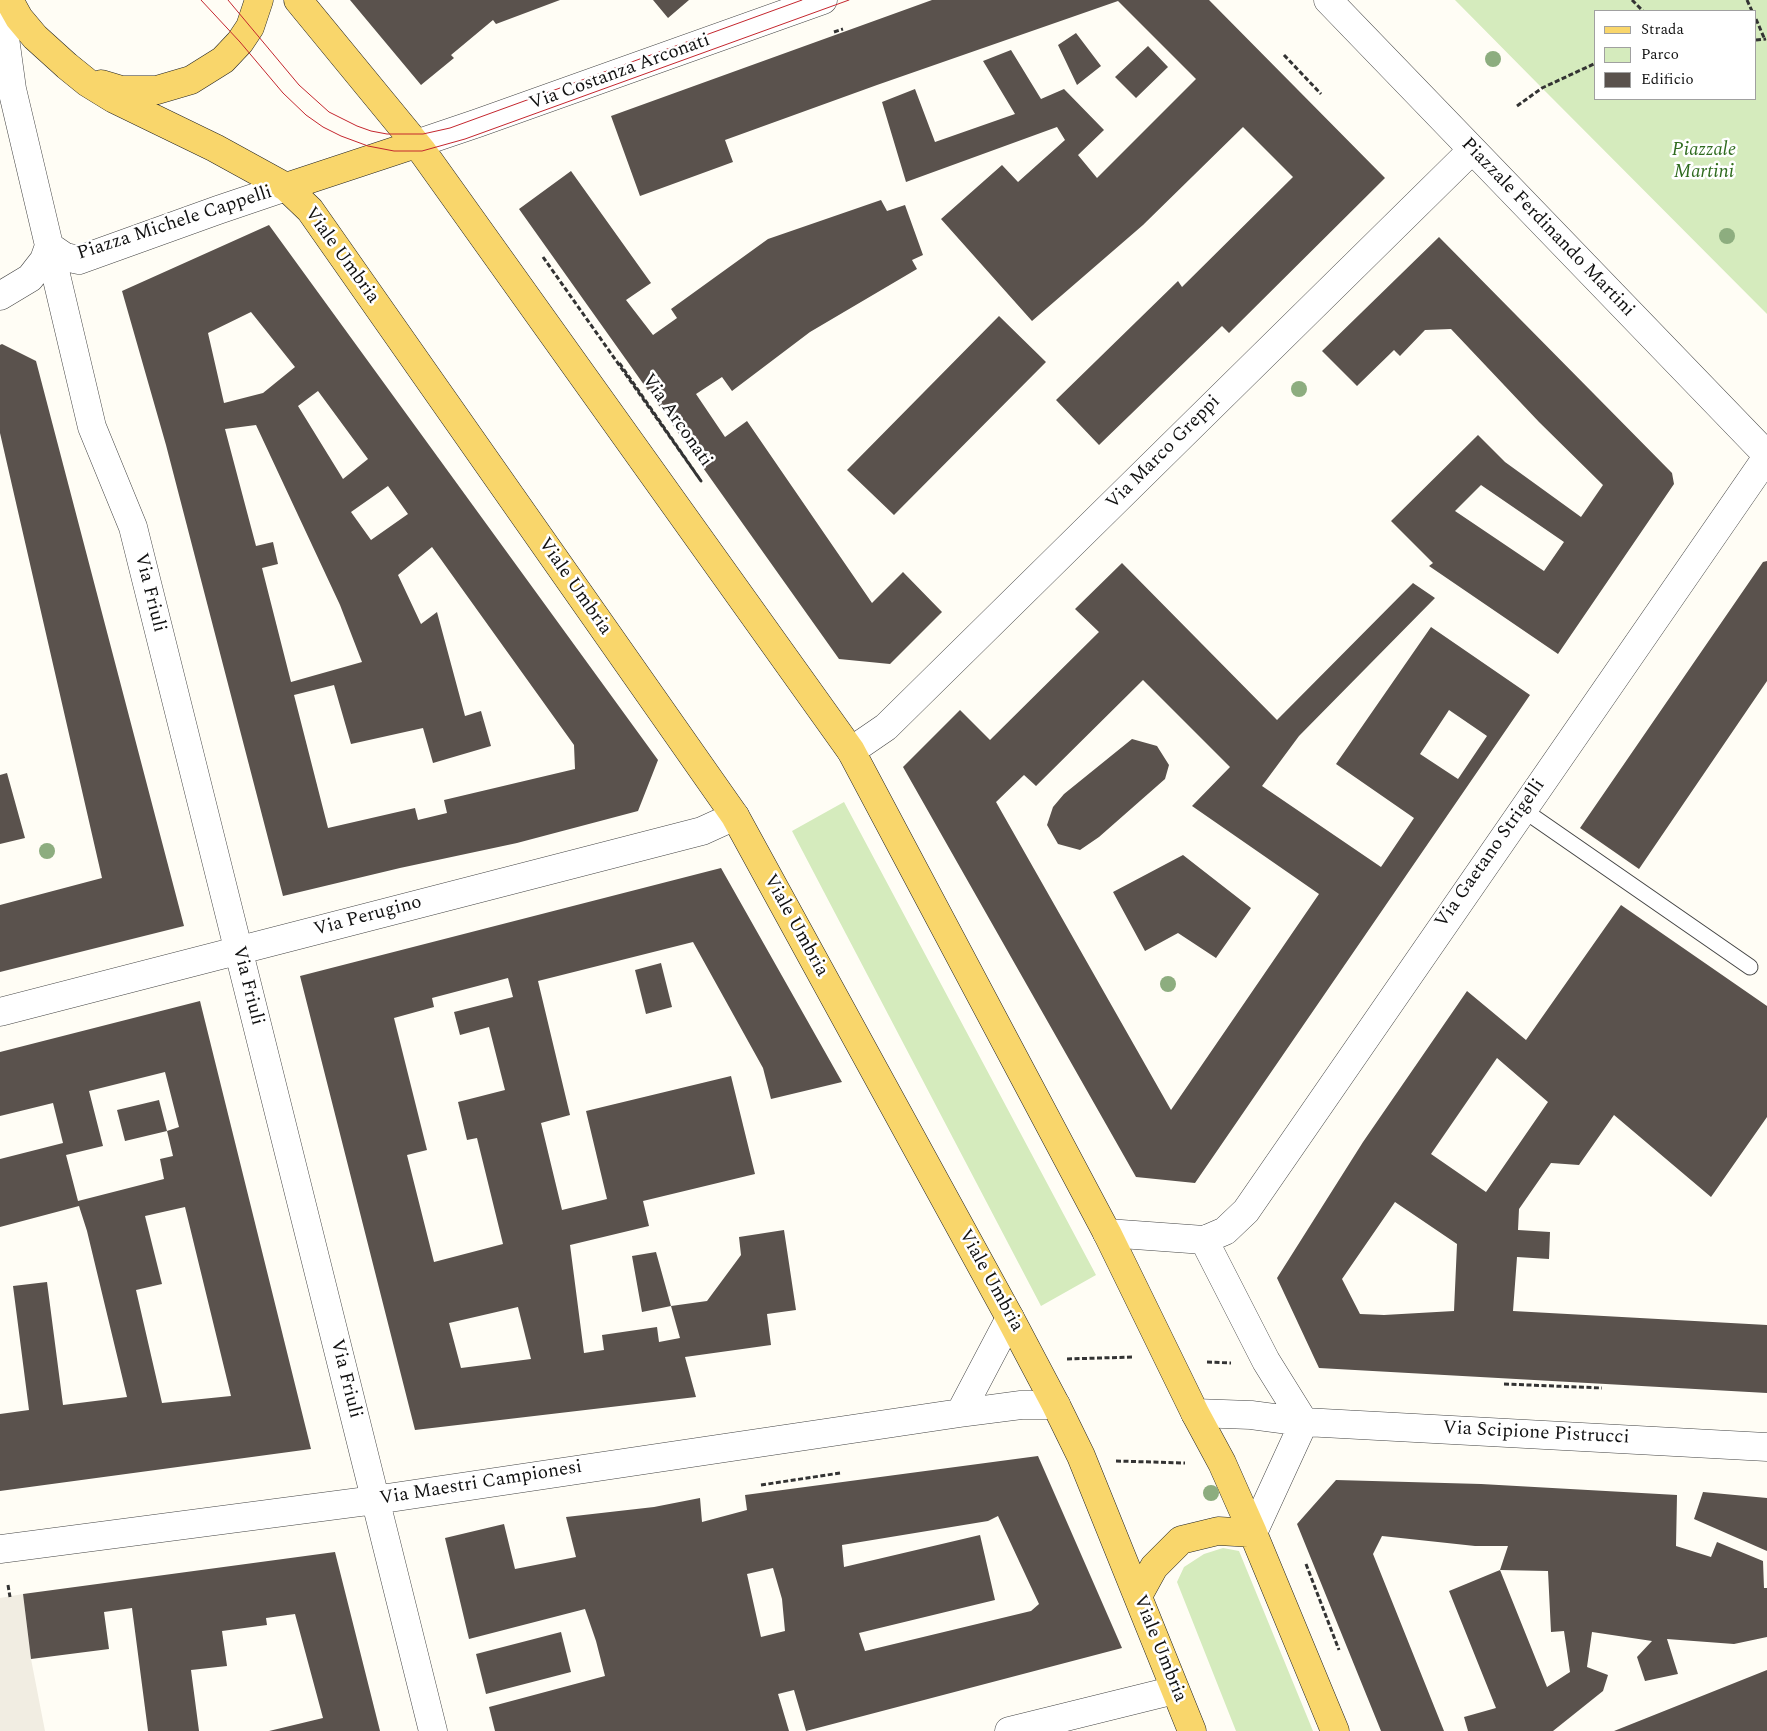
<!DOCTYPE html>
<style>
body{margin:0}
#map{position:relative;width:1767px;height:1731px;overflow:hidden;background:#fffdf5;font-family:Spectral,serif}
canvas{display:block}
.legend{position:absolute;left:1594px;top:10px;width:162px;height:90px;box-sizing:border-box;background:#fff;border:1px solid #a0a0a0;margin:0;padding:6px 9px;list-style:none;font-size:15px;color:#111}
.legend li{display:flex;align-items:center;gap:10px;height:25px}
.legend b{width:25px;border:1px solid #a0a0a0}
</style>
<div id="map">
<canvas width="1767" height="1731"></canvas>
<ul class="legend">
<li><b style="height:6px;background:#f9d66b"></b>Strada</li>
<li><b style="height:14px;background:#d5ebbd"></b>Parco</li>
<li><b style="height:14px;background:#5a524d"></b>Edificio</li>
</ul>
</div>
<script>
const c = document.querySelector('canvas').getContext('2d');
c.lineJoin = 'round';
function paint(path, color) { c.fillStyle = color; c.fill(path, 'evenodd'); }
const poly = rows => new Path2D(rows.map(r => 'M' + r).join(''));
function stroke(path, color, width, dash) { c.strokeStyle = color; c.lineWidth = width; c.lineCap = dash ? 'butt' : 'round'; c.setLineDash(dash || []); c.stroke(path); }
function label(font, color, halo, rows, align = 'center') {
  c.font = font + ' Spectral,serif'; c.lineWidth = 5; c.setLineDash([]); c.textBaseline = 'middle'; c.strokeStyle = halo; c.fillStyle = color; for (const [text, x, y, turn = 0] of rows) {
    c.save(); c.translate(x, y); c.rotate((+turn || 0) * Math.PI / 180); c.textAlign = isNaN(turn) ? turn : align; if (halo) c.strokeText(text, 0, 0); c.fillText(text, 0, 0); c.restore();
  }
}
const green = poly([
 [1455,0,1767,0,1767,314,1542,88],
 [1756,11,1756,99,1596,99,1596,11],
 [844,802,1096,1275,1041,1306,792,831],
 [1223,1548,1239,1551,1313,1731,1236,1731,1177,1582,1184,1567,1204,1554]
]);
const plaza = poly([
 [23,1594,31,1659,45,1731,0,1731,0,1598]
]);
const building = poly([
 [350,0,560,0,496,24,493,20,451,55,454,58,421,85],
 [653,0,689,0,668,18],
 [932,0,1209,0,1385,178,1229,333,1222,326,1099,445,1056,400,1178,281,1182,287,1293,177,1243,127,1143,225,1032,321,941,219,1002,165,1018,182,1065,140,1057,127,906,182,882,102,915,89,935,142,1015,114,983,61,1011,50,1041,99,1064,89,1104,130,1078,155,1097,178,1196,79,1118,1,877,85,725,140,733,162,640,196,611,116],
 [1076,33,1101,66,1077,85,1058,45],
 [1148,46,1168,67,1136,98,1115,77],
 [571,171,651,283,626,300,653,335,677,318,671,309,768,239,881,200,887,211,905,205,923,255,912,260,917,269,810,332,732,391,722,377,696,394,725,437,747,421,872,603,903,572,942,612,890,664,839,659,519,209],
 [269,225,658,760,638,811,517,843,400,868,283,896,166,445,122,291],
 [251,312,295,367,263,393,224,403,208,333],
 [318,391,368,459,343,479,298,406],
 [256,425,340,605,362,662,291,682,262,568,278,564,273,542,256,546,225,429],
 [388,486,408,514,371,540,351,512],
 [432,547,574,745,575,769,444,800,447,813,418,820,415,808,328,828,294,695,334,685,351,744,423,728,433,763,491,746,481,711,465,716,437,612,421,624,398,575],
 [1439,237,1672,473,1674,484,1558,654,1429,566,1433,563,1391,521,1478,435,1505,462,1581,517,1603,485,1539,422,1451,329,1425,330,1400,356,1394,350,1357,386,1322,351],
 [1481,485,1564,542,1544,571,1455,511],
 [999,316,1046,362,894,515,847,470],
 [2,344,36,361,184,926,0,972,0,905,102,878,0,433,0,345],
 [1767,561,1767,681,1639,869,1580,828,1763,562],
 [1122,563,1277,720,1413,583,1435,598,1299,736,1262,786,1381,867,1414,818,1336,764,1431,627,1530,695,1195,1183,1136,1177,903,767,960,710,990,740,1099,632,1075,609],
 [1143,680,1230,767,1192,806,1319,894,1171,1110,996,802,1024,775,1036,786],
 [1449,710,1487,736,1458,779,1420,754],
 [1132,739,1157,746,1169,765,1165,779,1099,837,1080,850,1058,844,1047,825,1053,807,1064,794],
 [7,773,25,838,0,844,0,775],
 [1183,855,1251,908,1216,958,1178,933,1145,951,1113,892],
 [721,868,842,1082,771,1099,763,1068,693,942,538,981,570,1115,541,1123,562,1210,607,1199,586,1111,731,1076,755,1174,643,1201,649,1226,570,1245,584,1353,604,1350,602,1335,657,1327,659,1342,680,1338,671,1306,642,1312,632,1256,656,1252,671,1306,707,1301,741,1255,739,1237,784,1230,796,1310,767,1314,771,1345,685,1357,696,1397,415,1430,300,976],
 [508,978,513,997,454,1012,460,1035,489,1027,505,1090,458,1102,467,1140,477,1138,503,1244,434,1262,407,1155,427,1150,394,1018,434,1007,432,998],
 [518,1307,531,1359,461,1368,449,1323],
 [1621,905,1767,1006,1767,1117,1711,1197,1614,1115,1579,1165,1551,1163,1519,1209,1518,1230,1550,1232,1549,1259,1517,1257,1513,1311,1767,1325,1767,1393,1319,1368,1277,1278,1363,1142,1467,991,1526,1040],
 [1497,1058,1548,1102,1486,1192,1431,1154],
 [1395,1202,1457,1244,1454,1311,1384,1315,1360,1314,1342,1279],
 [661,963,672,1007,646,1014,635,970],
 [200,1001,311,1449,0,1491,0,1414,29,1410,13,1286,47,1282,63,1405,127,1397,87,1231,79,1206,0,1227,0,1159,63,1143,53,1103,0,1116,0,1052],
 [165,1072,179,1127,167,1131,173,1156,160,1159,164,1179,78,1201,66,1155,103,1146,89,1091],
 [185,1207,231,1396,162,1403,136,1290,162,1284,145,1216],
 [159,1100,167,1131,125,1141,117,1110],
 [1038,1456,1122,1648,806,1731,794,1690,778,1694,789,1731,495,1731,489,1707,605,1676,596,1641,585,1609,469,1639,445,1538,504,1524,515,1569,576,1557,566,1517,654,1507,700,1498,702,1522,747,1510,745,1495],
 [998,1516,1039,1604,1031,1611,865,1651,859,1633,995,1600,980,1535,844,1567,842,1545,988,1521],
 [773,1568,782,1599,785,1631,761,1637,747,1574],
 [1336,1480,1481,1484,1677,1495,1676,1546,1711,1557,1717,1542,1763,1561,1764,1588,1767,1588,1767,1637,1734,1644,1667,1639,1678,1674,1645,1681,1637,1657,1652,1641,1592,1632,1587,1667,1608,1675,1603,1691,1553,1731,1468,1731,1464,1717,1496,1708,1449,1591,1500,1570,1547,1687,1570,1672,1564,1631,1551,1632,1548,1571,1500,1570,1508,1546,1475,1546,1382,1536,1373,1554,1444,1731,1381,1731,1297,1524],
 [1703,1492,1767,1498,1767,1551,1694,1519],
 [335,1552,380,1731,269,1731,323,1718,295,1614,266,1618,267,1625,222,1631,227,1666,191,1670,199,1731,148,1731,132,1608,104,1612,109,1649,31,1659,23,1594],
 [561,1632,571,1672,486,1694,476,1654],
 [1767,1670,1767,1731,1614,1731]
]);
const path = poly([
 [1632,0,1643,11],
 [1747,0,1752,11],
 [1756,19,1765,40],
 [834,32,843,29],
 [1756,40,1766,39],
 [1284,55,1321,94],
 [1517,106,1542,88,1596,63],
 [543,257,701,481,618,361],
 [1067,1359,1133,1357],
 [1207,1362,1231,1363],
 [1504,1384,1602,1388],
 [1116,1461,1185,1463],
 [761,1485,840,1473],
 [1306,1564,1339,1650],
 [8,1585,10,1597]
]);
const service = poly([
 [1522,809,1750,967]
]);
const minor = poly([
 [4,0,5,38,12,89,92,427,133,527,433,1731],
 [1328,0,1767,455],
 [416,144,478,123,823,0],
 [49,246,65,257,79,260,218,210,286,187],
 [0,296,30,278,44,260,49,246],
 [851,751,886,727,1472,150],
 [0,1012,702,831,735,816],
 [1107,1233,1204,1240,1225,1231,1246,1211,1767,457],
 [1204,1240,1266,1361,1304,1422],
 [960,1413,1010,1318],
 [1195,1413,1251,1415,1304,1422,1767,1447],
 [1253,1533,1304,1422],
 [0,1549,375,1500,960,1413,1021,1405,1056,1405],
 [1009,1731,1175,1690]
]);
const primary = poly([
 [9,0,19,18,35,37,67,66,88,83,114,99,215,148,286,187,310,210,735,816,1010,1318,1056,1405,1081,1456,1192,1731],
 [298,0,422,151,851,751,1107,1233,1195,1413,1222,1463,1253,1533,1335,1731],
 [101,84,121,90,157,90,191,80,223,60,240,42,250,27,259,0],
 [286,187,416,144],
 [1138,1596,1154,1567,1181,1540,1218,1531,1253,1533]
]);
const tram = poly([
 [201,0,240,42,283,93,306,115,323,127,341,136,368,146,394,151,422,151,465,139,849,0],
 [228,0,299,85,329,112,357,126,371,131,387,134,423,134,450,128,802,0]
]);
const trees = [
 [1493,59],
 [1727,236],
 [1299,389],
 [47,851],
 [1168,984],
 [1211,1493]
];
const streetNames = [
 ["Via Costanza Arconati",620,73,-20],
 ["Piazza Michele Cappelli",175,224,-18],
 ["Piazzale Ferdinando Martini",1547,228,46],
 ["Viale Umbria",341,256,54],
 ["Via Arconati",676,421,55],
 ["Via Marco Greppi",1164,453,-45],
 ["Viale Umbria",574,587,55],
 ["Via Friuli",149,593,76],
 ["Via Gaetano Strigelli",1491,854,-55],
 ["Via Perugino",368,917,-15],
 ["Viale Umbria",795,926,61],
 ["Via Friuli",247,986,76],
 ["Viale Umbria",990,1281,61],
 ["Via Friuli",345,1379,76],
 ["Via Scipione Pistrucci",1536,1434,3],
 ["Via Maestri Campionesi",481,1484,-9],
 ["Viale Umbria",1159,1649,68]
];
const parkNames = [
 ["Piazzale",1704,151],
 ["Martini",1704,173]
];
paint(green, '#d5ebbd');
paint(plaza, '#f1ede2');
paint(building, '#5a524d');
stroke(service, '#444', 17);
stroke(minor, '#444', 29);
stroke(primary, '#222', 29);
stroke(path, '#333', 3, [5, 2.5]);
stroke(service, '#fff', 15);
stroke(minor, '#fff', 28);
stroke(primary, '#f9d66b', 28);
stroke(tram, '#c4262e', 1);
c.fillStyle = '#8dad7f';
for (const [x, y] of trees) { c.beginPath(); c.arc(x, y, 8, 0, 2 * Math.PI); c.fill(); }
label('19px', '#111', '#fff', streetNames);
label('italic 19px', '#2f6b1f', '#fff', parkNames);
</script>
